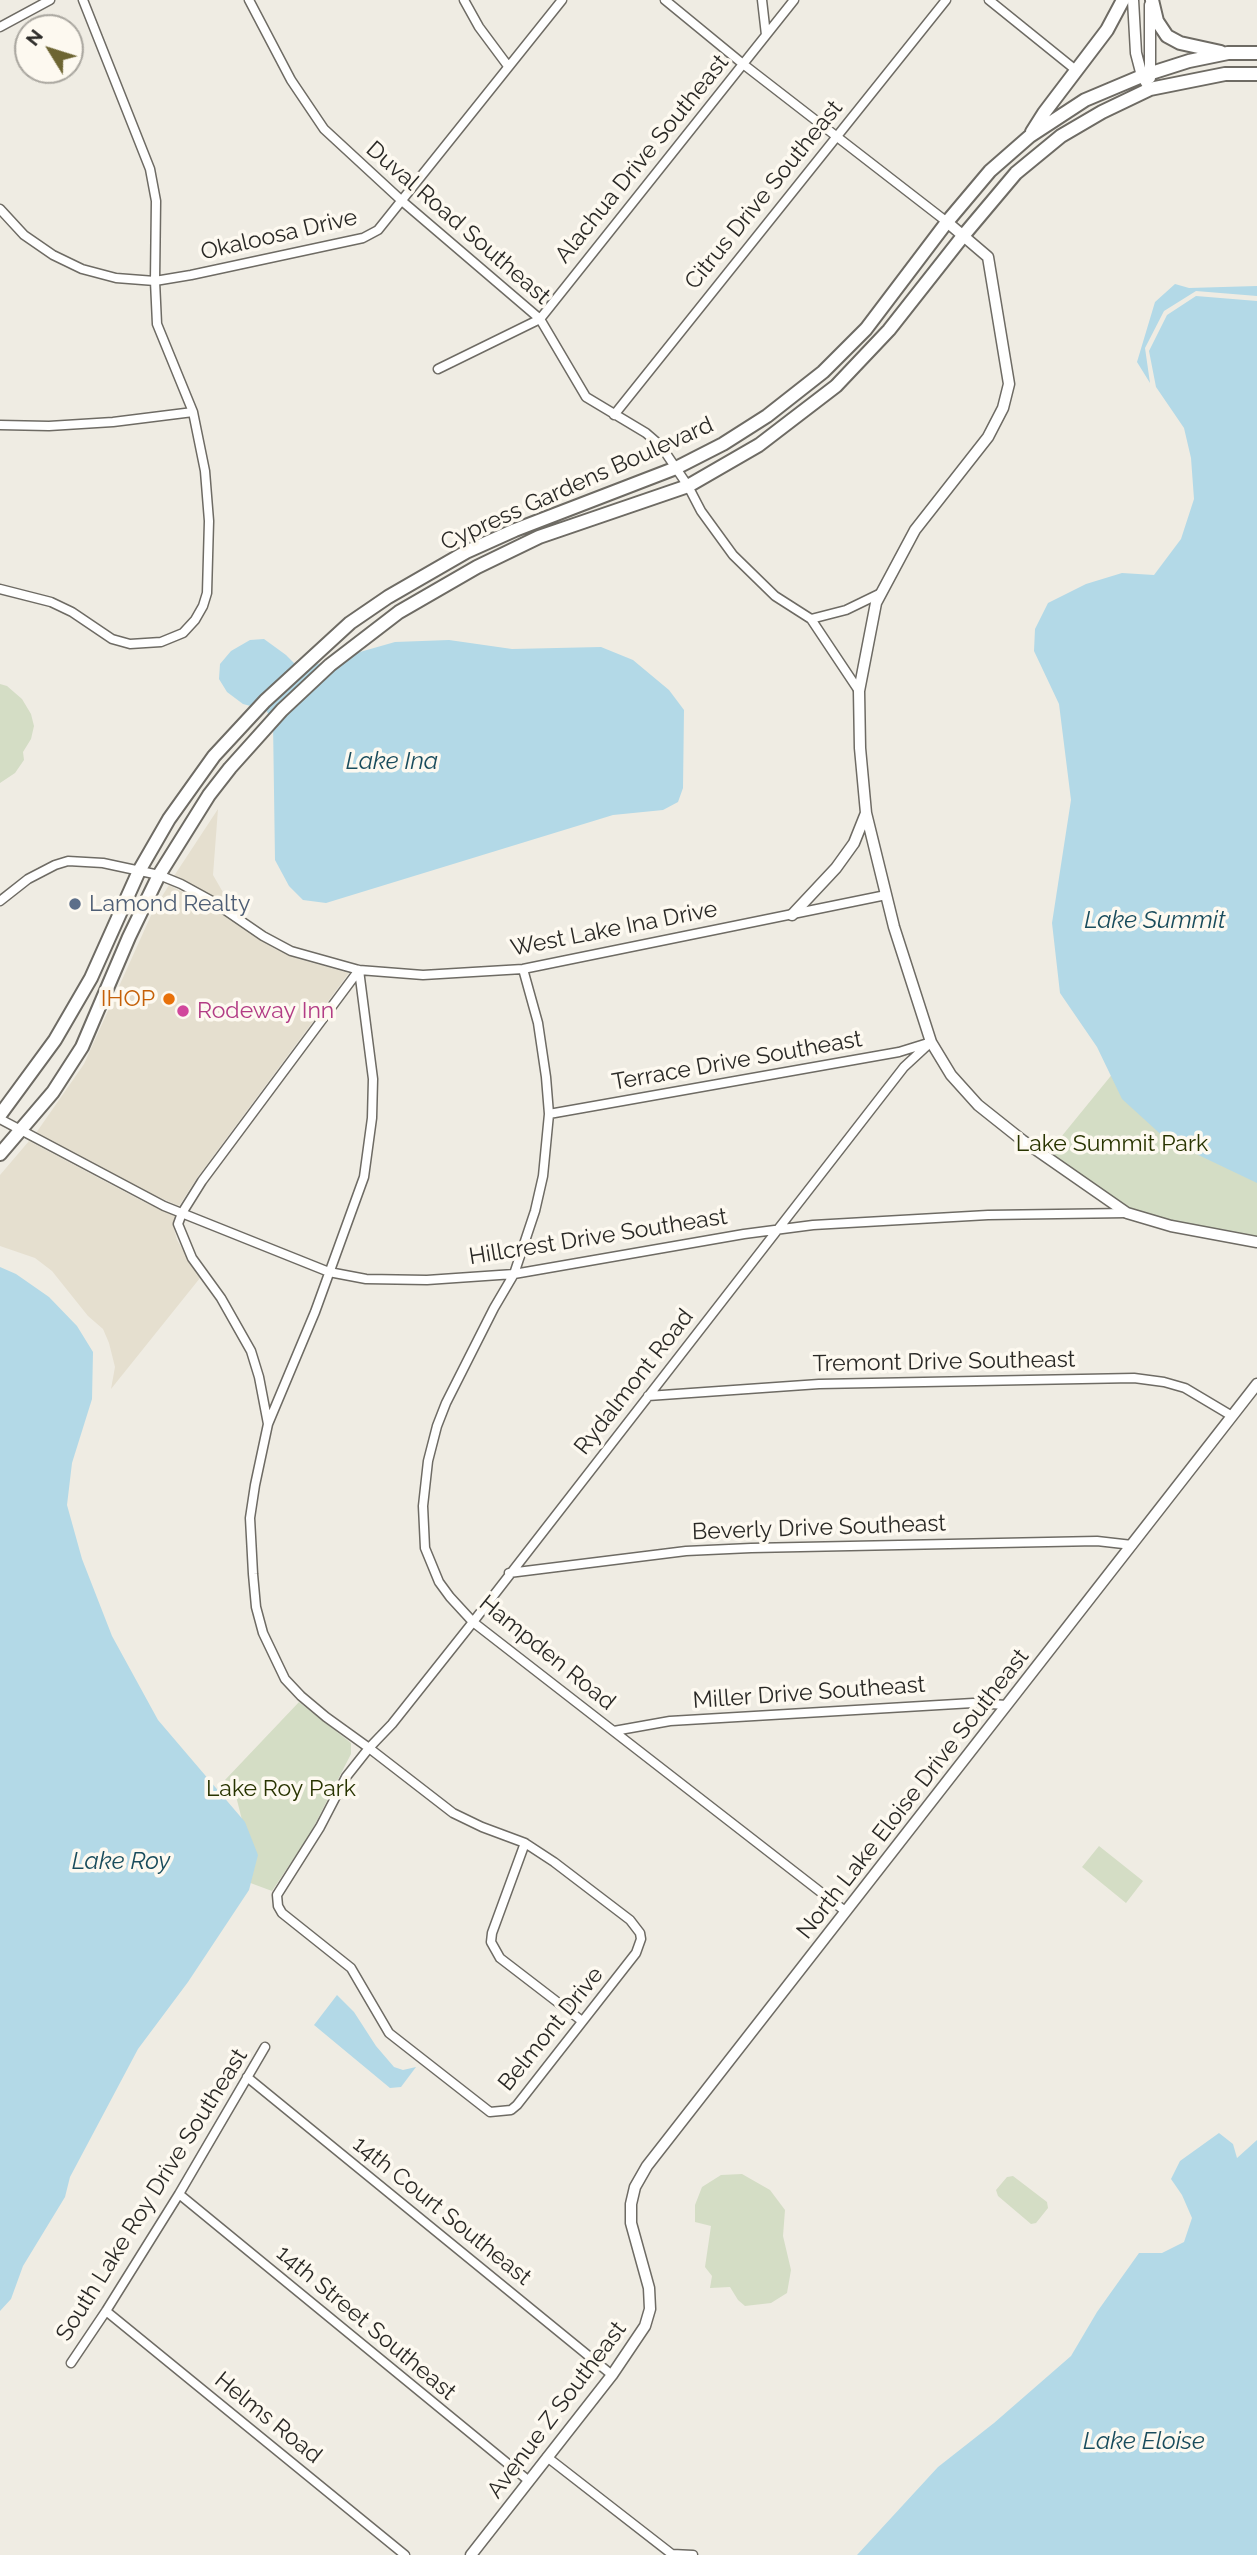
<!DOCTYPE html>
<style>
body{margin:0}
#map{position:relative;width:1257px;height:2555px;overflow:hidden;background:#efece3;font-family:Raleway,sans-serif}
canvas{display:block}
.north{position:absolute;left:14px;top:14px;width:70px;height:70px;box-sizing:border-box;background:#fdf9f0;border:2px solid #a9a69f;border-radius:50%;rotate:308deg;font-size:19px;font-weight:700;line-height:28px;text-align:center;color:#2a2926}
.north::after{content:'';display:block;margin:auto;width:24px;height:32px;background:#6d6532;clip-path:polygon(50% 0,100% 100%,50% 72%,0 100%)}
</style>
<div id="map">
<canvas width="1257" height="2555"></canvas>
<div class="north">N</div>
</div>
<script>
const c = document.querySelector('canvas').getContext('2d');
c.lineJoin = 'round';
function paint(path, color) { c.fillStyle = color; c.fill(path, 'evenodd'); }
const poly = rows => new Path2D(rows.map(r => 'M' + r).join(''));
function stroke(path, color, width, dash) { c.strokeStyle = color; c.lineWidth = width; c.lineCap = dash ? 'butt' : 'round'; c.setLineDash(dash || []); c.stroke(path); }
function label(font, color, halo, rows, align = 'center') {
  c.font = font + ' Raleway,sans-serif'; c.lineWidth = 7; c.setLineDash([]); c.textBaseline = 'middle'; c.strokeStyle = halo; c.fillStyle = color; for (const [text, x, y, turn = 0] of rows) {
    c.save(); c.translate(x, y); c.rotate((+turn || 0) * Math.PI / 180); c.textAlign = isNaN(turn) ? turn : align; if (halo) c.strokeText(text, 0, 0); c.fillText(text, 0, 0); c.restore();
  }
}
const built = poly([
 [218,809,213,875,228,901,236,911,174,876],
 [169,885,210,906,275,949,299,959,349,973,197,1178,179,1206,147,1192,36,1133,84,1064,153,911],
 [29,1141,142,1201,175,1216,173,1225,177,1240,200,1278,111,1389,115,1367,109,1343,103,1329,88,1316,52,1271,35,1258,0,1246,0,1175]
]);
const green = poly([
 [0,684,7,686,22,699,31,714,34,726,31,739,23,752,24,760,15,773,0,783],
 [1114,1072,1257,1176,1257,1237,1149,1216,1124,1206,1048,1153],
 [299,1702,351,1743,351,1754,310,1834,272,1891,237,1878,243,1824,236,1796,225,1780],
 [1099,1846,1143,1881,1126,1903,1082,1867],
 [742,2174,770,2190,785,2210,783,2236,791,2270,787,2293,771,2303,745,2306,738,2300,730,2287,710,2288,712,2276,705,2267,711,2226,695,2222,695,2205,702,2187,721,2175],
 [1013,2176,1047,2202,1048,2208,1036,2223,1031,2224,998,2196,996,2190,1007,2177]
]);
const water = poly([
 [1175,284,1189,288,1257,286,1257,296,1196,291,1164,311,1145,348,1150,383,1137,362,1155,302],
 [1196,296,1257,301,1257,1183,1167,1140,1122,1099,1097,1047,1060,993,1052,923,1071,800,1059,704,1034,651,1035,629,1048,603,1086,584,1122,573,1154,575,1181,539,1194,499,1191,458,1184,428,1156,387,1149,351,1167,315],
 [264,639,286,655,300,669,395,642,449,640,512,649,601,647,633,660,669,690,684,710,683,788,678,802,663,810,613,815,326,903,303,900,289,886,275,860,273,722,266,710,243,704,227,692,219,679,220,664,231,651,250,640],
 [0,1267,16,1274,49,1297,77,1326,93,1352,92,1399,72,1463,67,1505,82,1559,112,1636,158,1720,245,1822,258,1855,249,1890,188,1982,138,2049,70,2177,65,2197,23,2266,11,2299,0,2311],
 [337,1995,354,2012,376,2046,394,2067,403,2070,416,2067,401,2087,390,2088,314,2025],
 [1219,2133,1233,2144,1237,2158,1257,2140,1257,2555,857,2555,938,2467,994,2423,1071,2356,1097,2312,1139,2253,1162,2253,1184,2242,1192,2218,1182,2195,1171,2179,1180,2161]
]);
const minor = poly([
 [249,0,291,80,324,129,402,201,540,319,586,397,646,433,661,446,688,486,701,511,733,555,775,596,811,619,859,691],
 [464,0,479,27,508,66],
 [665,0,743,64,947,222],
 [762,0,766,35],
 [989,0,1077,71],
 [0,27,50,0],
 [0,209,24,235,53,255,82,269,116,278,155,281,191,275,363,238,378,230,562,0],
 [438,369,540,319,794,0],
 [614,415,946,0],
 [0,425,49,426,113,422,193,412],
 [0,589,51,602,72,612,112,639,130,644,161,642,183,633,195,620,203,606,207,593,209,521,205,471,193,412,157,324,155,281,156,201,150,169,83,0],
 [811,619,846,610,879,594],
 [0,901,28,879,55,865,68,861,103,863,159,875,181,884,212,901,263,936,291,951,359,970,423,975,523,969,886,895],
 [523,969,538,1023,546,1077,549,1114,543,1176,535,1211,514,1274,494,1308,446,1403,437,1426,428,1461,423,1506,425,1548,439,1582,450,1597,473,1622,845,1911],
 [359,970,202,1181,182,1213,178,1224,192,1258,221,1298,251,1351,259,1377,268,1424,255,1485,250,1518,253,1574,256,1607,263,1633,285,1679,301,1696,326,1717,369,1748,453,1813,482,1827,525,1843,554,1862,630,1920,640,1933,641,1939,636,1953,517,2105,511,2110,490,2112,389,2033,351,1968,282,1913,278,1906,277,1895,320,1827,346,1777,369,1748,392,1724,473,1622,904,1067,931,1042],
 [549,1114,899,1052,928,1043],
 [0,1119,164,1206,329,1272,366,1279,427,1280,514,1274,744,1234,813,1225,988,1215,1127,1213],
 [648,1396,819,1384,1134,1378,1164,1382,1185,1388,1232,1416],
 [268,1424,315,1312,364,1177,372,1118,373,1079,359,970],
 [509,1573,686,1551,751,1548,1097,1541,1132,1545],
 [614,1731,670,1721,973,1703,1007,1705],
 [525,1843,492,1933,491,1942,500,1958,582,2021],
 [247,2077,612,2375],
 [179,2194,529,2481],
 [106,2311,405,2555],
 [71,2363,106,2311,179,2194,265,2047],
 [547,2457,673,2555],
 [672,2554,693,2555]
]);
const tertiary = poly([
 [1133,0,1136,53,1142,76,1150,89],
 [1150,5,1150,78],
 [947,222,988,257,1009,384,1003,408,988,437,915,530,876,603,859,691,860,748,866,813,894,927,931,1042,951,1075,978,1105,1022,1140,1127,1213,1171,1226,1257,1242],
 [792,915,836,868,854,843,866,813],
 [471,2555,612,2375,645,2326,650,2309,649,2288,631,2223,631,2204,635,2187,647,2166,1257,1384]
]);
const primary = poly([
 [1152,0,1157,21,1167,36,1180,43,1221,52],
 [1032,132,1044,113,1107,30,1123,0],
 [0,1115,55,1040,91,978,139,871,169,819,214,756,265,701,350,623,388,597,466,552,515,530,676,468,723,444,767,416,823,372,866,329,947,222,990,171,1030,136,1085,100,1142,76,1189,61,1228,53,1257,53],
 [0,1154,53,1092,82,1047,129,937,159,875,209,795,230,768,282,710,330,665,399,612,477,567,539,537,688,486,759,445,836,386,889,330,963,236,1016,173,1061,136,1102,112,1150,89,1225,74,1257,74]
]);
const markers = [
 [75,904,7,"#5c6f8a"],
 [169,999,7,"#e8710a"],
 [183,1011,7,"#d1479c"]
];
const streetNames = [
 ["Alachua Drive Southeast",642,159,-51],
 ["Citrus Drive Southeast",764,195,-51],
 ["Duval Road Southeast",458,223,41],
 ["Okaloosa Drive",279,235,-13],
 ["Cypress Gardens Boulevard",577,484,-24],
 ["West Lake Ina Drive",614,929,-11],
 ["Terrace Drive Southeast",737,1061,-10],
 ["Hillcrest Drive Southeast",598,1237,-9],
 ["Tremont Drive Southeast",944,1362,-1],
 ["Rydalmont Road",634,1382,-52],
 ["Beverly Drive Southeast",819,1528,-2],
 ["Hampden Road",547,1653,39],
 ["Miller Drive Southeast",809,1693,-4],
 ["North Lake Eloise Drive Southeast",913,1794,-52],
 ["Belmont Drive",551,2029,-51],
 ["South Lake Roy Drive Southeast",152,2195,-58],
 ["14th Court Southeast",442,2211,39],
 ["14th Street Southeast",366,2323,40],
 ["Avenue Z Southeast",557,2410,-53],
 ["Helms Road",268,2418,39]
];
const serviceNames = [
 ["Lamond Realty",89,904]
];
const foodNames = [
 ["IHOP",155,999]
];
const hotelNames = [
 ["Rodeway Inn",197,1011]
];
const parkNames = [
 ["Lake Summit Park",1112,1144],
 ["Lake Roy Park",281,1789]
];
const waterNames = [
 ["Lake Ina",392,762],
 ["Lake Summit",1155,921],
 ["Lake Roy",121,1862],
 ["Lake Eloise",1144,2442]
];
paint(built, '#e5dfcf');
paint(green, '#d4ddc5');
paint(water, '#b3d9e7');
stroke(minor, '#6e6b64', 11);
stroke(tertiary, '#6e6b64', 13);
stroke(primary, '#6e6b64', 16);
stroke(minor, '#fff', 8);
stroke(tertiary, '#fff', 10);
stroke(primary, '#fff', 12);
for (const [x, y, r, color] of markers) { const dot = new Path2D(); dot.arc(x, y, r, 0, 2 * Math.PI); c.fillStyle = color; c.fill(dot); stroke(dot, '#fdf9f0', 2.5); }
label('23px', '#2a2926', '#fdf9f0', streetNames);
label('23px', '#4e5e75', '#fdf9f0', serviceNames, 'left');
label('23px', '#c56008', '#fdf9f0', foodNames, 'right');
label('23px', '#b23c85', '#fdf9f0', hotelNames, 'left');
label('23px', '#283400', '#fdf9f0', parkNames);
label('italic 24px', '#194c5c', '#fdf9f0', waterNames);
</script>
